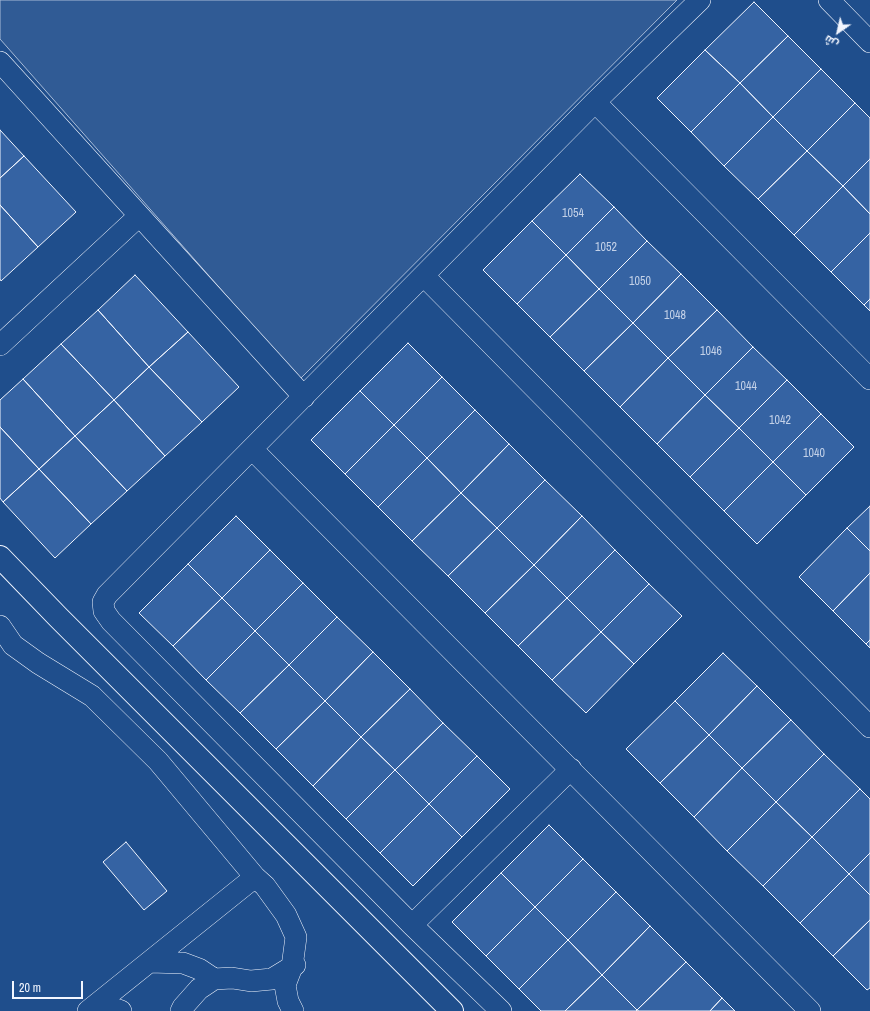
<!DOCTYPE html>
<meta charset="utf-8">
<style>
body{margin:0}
#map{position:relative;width:870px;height:1011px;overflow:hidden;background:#1f4e8c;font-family:"Archivo Narrow",Cairo,sans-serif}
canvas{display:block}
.north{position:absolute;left:818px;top:12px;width:40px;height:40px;-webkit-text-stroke:3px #1f4e8c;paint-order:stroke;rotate:214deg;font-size:11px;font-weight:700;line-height:16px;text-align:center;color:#f2f6ff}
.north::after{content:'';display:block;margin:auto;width:14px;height:18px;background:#f2f6ff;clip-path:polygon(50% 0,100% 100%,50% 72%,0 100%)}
.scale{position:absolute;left:12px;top:981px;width:71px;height:18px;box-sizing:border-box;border:2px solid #f2f6ff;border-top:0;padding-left:5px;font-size:12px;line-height:14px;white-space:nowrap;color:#f2f6ff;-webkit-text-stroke:3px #1f4e8c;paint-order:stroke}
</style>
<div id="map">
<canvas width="870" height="1011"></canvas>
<div class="north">ش</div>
<div class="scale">20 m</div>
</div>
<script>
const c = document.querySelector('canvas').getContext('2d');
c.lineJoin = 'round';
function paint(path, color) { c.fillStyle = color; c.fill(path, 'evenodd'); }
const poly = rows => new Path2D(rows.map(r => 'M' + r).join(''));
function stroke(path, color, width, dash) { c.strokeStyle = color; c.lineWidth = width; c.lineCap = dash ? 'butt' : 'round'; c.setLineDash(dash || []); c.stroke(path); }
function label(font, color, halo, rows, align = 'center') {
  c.font = font + ' "Archivo Narrow",sans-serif'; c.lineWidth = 3; c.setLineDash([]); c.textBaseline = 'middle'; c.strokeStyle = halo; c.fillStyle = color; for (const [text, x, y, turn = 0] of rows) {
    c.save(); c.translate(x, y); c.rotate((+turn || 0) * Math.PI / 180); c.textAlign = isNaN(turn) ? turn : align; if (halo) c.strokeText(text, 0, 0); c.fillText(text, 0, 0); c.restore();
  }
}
const built = poly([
 [0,0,677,0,300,379,0,39,0,0]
]);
const building = poly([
 [754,2,788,36,740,83,705,50,754,2],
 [788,36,821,69,773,117,740,83,788,36],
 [705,50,740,83,691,132,657,98,705,50],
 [821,69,855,103,807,151,773,117,821,69],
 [740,83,773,117,724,166,691,132,740,83],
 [855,103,870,118,870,159,843,186,807,151,855,103],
 [773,117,807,151,758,199,724,166,773,117],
 [0,130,24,156,0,178,0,130],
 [807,151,843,186,794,235,758,199,807,151],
 [24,156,76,212,38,247,0,205,0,178,24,156],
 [870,159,870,214,843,186,870,159],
 [580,174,614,207,566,255,532,221,580,174],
 [843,186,870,214,870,233,831,272,794,235,843,186],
 [0,205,38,247,1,281,0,279,0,205],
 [614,207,647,241,599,289,566,255,614,207],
 [532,221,566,255,517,304,483,270,532,221],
 [870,233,870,299,864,305,831,272,870,233],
 [647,241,681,274,633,323,599,289,647,241],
 [566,255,599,289,550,337,517,304,566,255],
 [681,274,717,310,668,358,633,323,681,274],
 [135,275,188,332,149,367,98,310,135,275],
 [599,289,633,323,584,371,550,337,599,289],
 [870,299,870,311,864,305,870,299],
 [98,310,149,367,114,400,61,344,98,310],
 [717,310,753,347,705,395,668,358,717,310],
 [633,323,668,358,620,407,584,371,633,323],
 [188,332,239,387,202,422,149,367,188,332],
 [408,343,442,377,394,425,360,391,408,343],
 [61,344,114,400,75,436,23,379,61,344],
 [753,347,787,380,739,428,705,395,753,347],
 [668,358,705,395,657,444,620,407,668,358],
 [149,367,202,422,165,456,114,400,149,367],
 [442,377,475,410,427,458,394,425,442,377],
 [23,379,75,436,39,469,0,427,0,400,23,379],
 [787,380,821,414,773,462,739,428,787,380],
 [360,391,394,425,345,474,311,440,360,391],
 [705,395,739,428,690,477,657,444,705,395],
 [114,400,165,456,127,491,75,436,114,400],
 [475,410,509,444,461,493,427,458,475,410],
 [821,414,854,447,806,495,773,462,821,414],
 [394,425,427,458,378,507,345,474,394,425],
 [0,427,39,469,3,502,0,498,0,427],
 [739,428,773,462,724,511,690,477,739,428],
 [75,436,127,491,91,524,39,469,75,436],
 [509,444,545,480,497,528,461,493,509,444],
 [427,458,461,493,412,541,378,507,427,458],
 [773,462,806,495,757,544,724,511,773,462],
 [39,469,91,524,55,558,3,502,39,469],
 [545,480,582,516,534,565,497,528,545,480],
 [461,493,497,528,448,576,412,541,461,493],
 [870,506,870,551,847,528,870,506],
 [236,516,270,550,222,598,188,564,236,516],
 [582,516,615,550,567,598,534,565,582,516],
 [497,528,534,565,485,613,448,576,497,528],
 [847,528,870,551,870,573,833,611,799,577,847,528],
 [270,550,303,583,255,631,222,598,270,550],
 [615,550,649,584,601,632,567,598,615,550],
 [188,564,222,598,173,646,139,613,188,564],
 [534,565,567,598,518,646,485,613,534,565],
 [870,573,870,640,866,644,833,611,870,573],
 [303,583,337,617,289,665,255,631,303,583],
 [649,584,682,616,634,664,601,632,649,584],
 [222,598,255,631,206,680,173,646,222,598],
 [567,598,601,632,552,680,518,646,567,598],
 [337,617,373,652,325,701,289,665,337,617],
 [255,631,289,665,240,713,206,680,255,631],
 [601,632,634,664,586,713,552,680,601,632],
 [870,640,870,648,866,644,870,640],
 [373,652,410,689,361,737,325,701,373,652],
 [723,653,757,686,709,735,675,701,723,653],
 [289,665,325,701,276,749,240,713,289,665],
 [757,686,791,720,742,768,709,735,757,686],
 [410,689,443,723,395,770,361,737,410,689],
 [325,701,361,737,313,786,276,749,325,701],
 [675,701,709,735,660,783,626,749,675,701],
 [791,720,824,754,776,802,742,768,791,720],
 [443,723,477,756,429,804,395,770,443,723],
 [709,735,742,768,694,817,660,783,709,735],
 [361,737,395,770,346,819,313,786,361,737],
 [824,754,860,789,812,837,776,802,824,754],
 [477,756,510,789,462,837,429,804,477,756],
 [742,768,776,802,727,851,694,817,742,768],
 [395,770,429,804,380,853,346,819,395,770],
 [860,789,870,799,870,853,849,874,812,837,860,789],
 [776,802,812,837,763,886,727,851,776,802],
 [429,804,462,837,413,886,380,853,429,804],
 [549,825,583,859,535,907,501,873,549,825],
 [812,837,849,874,800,923,763,886,812,837],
 [126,842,167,891,144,910,103,862,126,842],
 [870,853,870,895,849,874,870,853],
 [583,859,616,892,568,940,535,907,583,859],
 [501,873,535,907,486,956,452,922,501,873],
 [849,874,870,895,870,920,833,956,800,923,849,874],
 [616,892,650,926,602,975,568,940,616,892],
 [535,907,568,940,519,989,486,956,535,907],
 [870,920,870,988,867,990,833,956,870,920],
 [650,926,686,962,637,1010,602,975,650,926],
 [568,940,602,975,565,1011,541,1011,519,989,568,940],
 [686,962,722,998,710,1011,639,1011,637,1010,686,962],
 [602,975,637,1010,636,1011,565,1011,602,975],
 [722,998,735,1011,710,1011,722,998]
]);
const street = poly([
 [829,0,870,42],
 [0,62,304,397],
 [595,102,870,379],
 [424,276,870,727],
 [0,345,139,216],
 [252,449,810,1011],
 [0,626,13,645,38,663,92,696,158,761,255,877,265,886,286,915,296,937,292,967,285,985,288,1001,293,1011],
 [412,925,571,769],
 [150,962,183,963,199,969,214,979],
 [98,1003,121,1011],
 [88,1011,255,877],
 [181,1011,183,1007,199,989,214,979,232,978,251,981,272,979,295,965],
 [501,1011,412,925,111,621,104,611,103,602,107,595,595,102,700,0]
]);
const secondary = poly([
 [0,557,58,617,452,1011]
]);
const numberNames = [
 ["1054",573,214],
 ["1052",606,248],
 ["1050",640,282],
 ["1048",675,316],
 ["1046",711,352],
 ["1044",746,387],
 ["1042",780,421],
 ["1040",814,454]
];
paint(built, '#305b95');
stroke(built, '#a8bbd7', 1);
paint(building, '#3563a3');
stroke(building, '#f2f6ff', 1);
stroke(street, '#f2f6ff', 22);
stroke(secondary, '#f2f6ff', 24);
stroke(street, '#1f4e8c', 21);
stroke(secondary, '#1f4e8c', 22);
label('12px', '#c3d1e8', null, numberNames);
</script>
